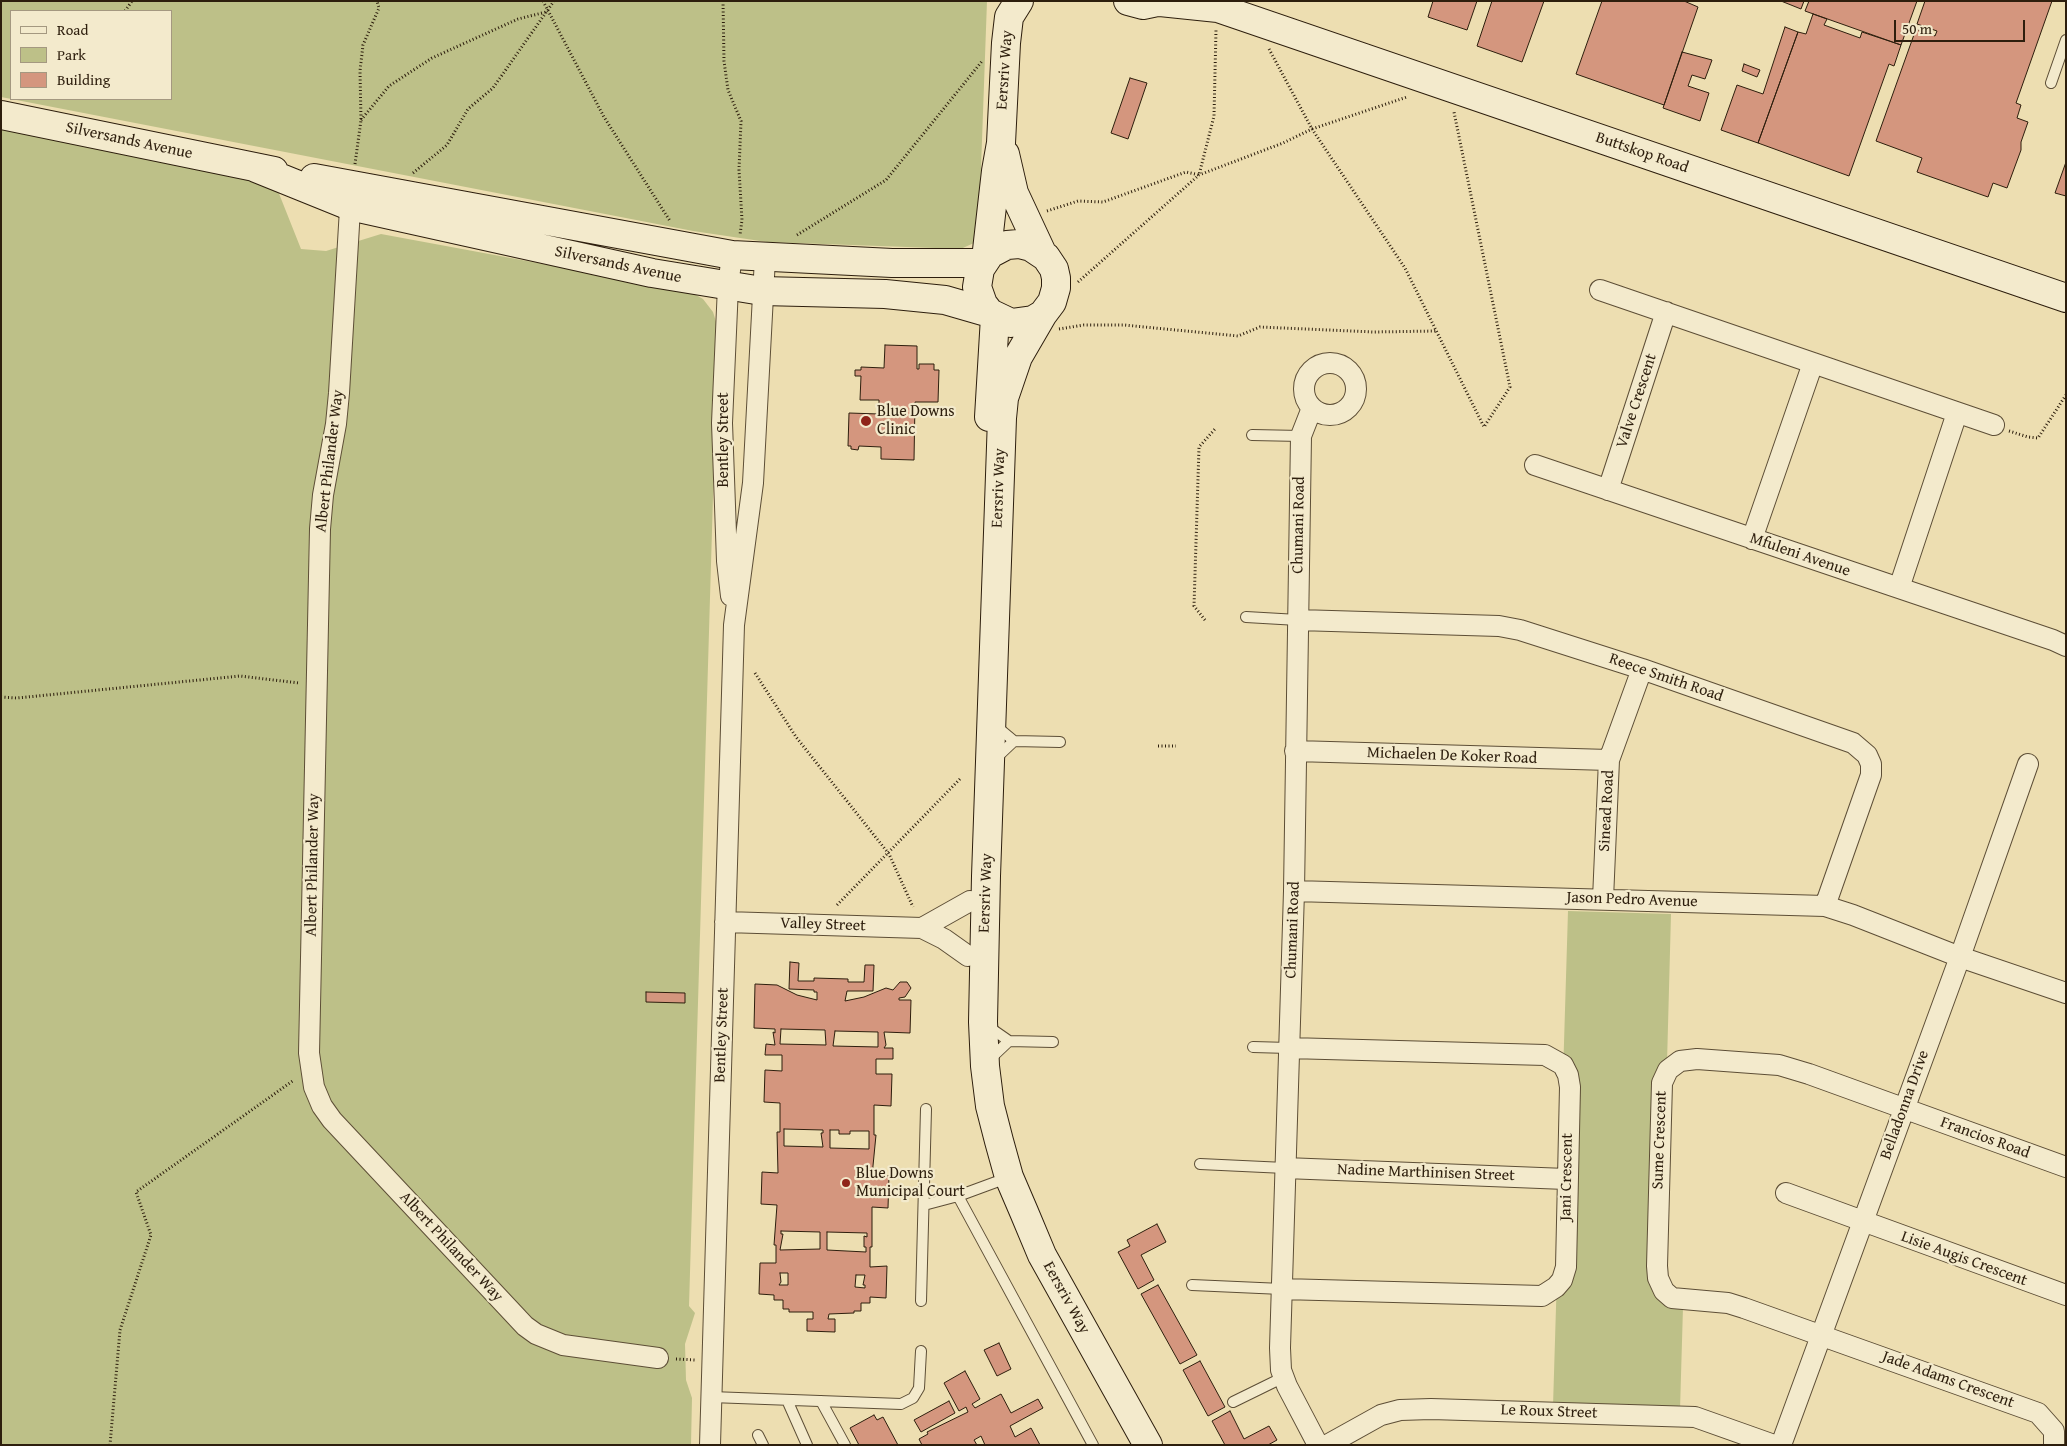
<!DOCTYPE html>
<style>
body{margin:0}
#map{position:relative;width:2067px;height:1446px;overflow:hidden;background:#eddeb1;font-family:"Gentium Book Plus",serif}
canvas{display:block}
.frame{position:absolute;inset:0;border:2px solid #2d1e0d;pointer-events:none}
.legend{position:absolute;left:10px;top:10px;width:162px;height:90px;box-sizing:border-box;background:#f3eacc;border:1px solid #a49880;margin:0;padding:6px 9px;list-style:none;font-size:15px;color:#2d1e0d}
.legend li{display:flex;align-items:center;gap:10px;height:25px}
.legend b{width:25px;border:1px solid #a49880}
.scale{position:absolute;left:1894px;top:20px;width:131px;height:22px;box-sizing:border-box;border:2px solid #2d1e0d;border-top:0;padding-left:6px;font-size:15px;line-height:18px;white-space:nowrap;color:#2d1e0d;-webkit-text-stroke:4px #f3eacc;paint-order:stroke}
</style>
<div id="map">
<canvas width="2067" height="1446"></canvas>
<div class="frame"></div>
<ul class="legend">
<li><b style="height:6px;background:#f3eacc"></b>Road</li>
<li><b style="height:14px;background:#bdc088"></b>Park</li>
<li><b style="height:14px;background:#d4967e"></b>Building</li>
</ul>
<div class="scale">50 m</div>
</div>
<script>
const c = document.querySelector('canvas').getContext('2d');
c.lineJoin = 'round';
function paint(path, color) { c.fillStyle = color; c.fill(path, 'evenodd'); }
const poly = rows => new Path2D(rows.map(r => 'M' + r).join(''));
function stroke(path, color, width, dash) { c.strokeStyle = color; c.lineWidth = width; c.lineCap = dash ? 'butt' : 'round'; c.setLineDash(dash || []); c.stroke(path); }
function label(font, color, halo, rows, align = 'center') {
  c.font = font + ' "Gentium Book Plus",serif'; c.lineWidth = 4.5; c.setLineDash([]); c.textBaseline = 'middle'; c.strokeStyle = halo; c.fillStyle = color; for (const [text, x, y, turn = 0] of rows) {
    c.save(); c.translate(x, y); c.rotate((+turn || 0) * Math.PI / 180); c.textAlign = isNaN(turn) ? turn : align; if (halo) c.strokeText(text, 0, 0); c.fillText(text, 0, 0); c.restore();
  }
}
const green = poly([
 [1,1,987,1,979,224,974,243,956,251,935,248,767,242,693,231,1,97],
 [11,11,171,11,171,99,11,99],
 [1,124,118,147,188,168,276,186,301,249,326,251,381,234,689,291,703,299,713,312,718,328,689,1306,695,1313,685,1344,686,1380,692,1398,691,1445,1,1445],
 [1568,911,1671,914,1667,1063,1649,1275,1683,1307,1680,1410,1553,1406]
]);
const building = poly([
 [1433,1,1477,1,1467,30,1428,17,1433,1],
 [1492,1,1544,1,1522,62,1477,46,1492,1],
 [1602,1,1684,1,1698,7,1664,105,1576,74,1602,1],
 [1781,1,1804,1,1801,9,1781,1],
 [1809,1,1917,1,1901,45,1805,11,1809,1],
 [1925,1,2052,1,2016,103,2021,105,2017,118,2028,122,2021,142,2021,150,2007,188,1993,183,1988,197,1917,172,1922,158,1876,141,1916,29,1935,36,1937,31,1917,24,1925,1],
 [1813,14,1827,19,1824,25,1860,38,1862,32,1901,45,1894,66,1889,64,1849,176,1758,143,1798,32,1806,34,1813,14],
 [1785,27,1798,32,1758,143,1721,130,1737,85,1763,94,1785,27],
 [1682,52,1712,60,1705,79,1692,75,1688,86,1709,93,1700,121,1663,108,1682,52],
 [1744,64,1760,70,1757,77,1742,71,1744,64],
 [1130,78,1147,83,1128,139,1111,133,1130,78],
 [2066,162,2066,196,2055,193,2066,162],
 [885,345,917,346,917,369,919,369,919,364,934,364,934,370,939,370,938,402,915,402,914,460,881,459,881,447,859,446,858,450,851,449,851,446,848,446,849,413,879,414,879,400,860,400,861,376,855,376,855,370,861,370,861,367,884,368,885,345],
 [790,962,799,963,798,981,814,981,814,978,848,979,848,982,864,982,865,965,874,965,873,991,847,991,845,1001,864,997,886,988,893,990,900,982,907,982,911,988,905,997,899,998,899,1000,911,1000,910,1033,884,1032,886,1045,884,1048,893,1048,893,1059,876,1059,876,1074,892,1074,891,1106,874,1105,874,1135,876,1135,872,1176,889,1176,888,1208,872,1207,872,1247,870,1247,870,1267,887,1266,886,1298,870,1297,870,1303,861,1303,861,1311,854,1311,854,1313,829,1314,828,1319,835,1319,835,1332,807,1331,807,1319,813,1319,813,1312,789,1312,789,1309,783,1309,783,1300,774,1300,774,1295,759,1294,760,1263,776,1263,776,1245,774,1245,777,1205,761,1204,762,1172,778,1173,777,1132,780,1132,780,1103,764,1102,765,1070,782,1071,782,1055,765,1055,766,1044,775,1045,773,1032,775,1033,775,1029,754,1028,755,984,777,985,797,995,817,1000,817,992,814,992,814,990,789,989,790,962],
 [781,1029,825,1030,826,1045,780,1044,781,1029],
 [835,1031,878,1032,878,1047,833,1046,835,1031],
 [784,1129,823,1130,823,1133,821,1133,823,1147,784,1146,784,1129],
 [830,1130,839,1130,839,1134,850,1134,850,1131,869,1131,869,1149,830,1148,830,1130],
 [781,1231,820,1232,820,1249,780,1250,783,1234,781,1234,781,1231],
 [827,1232,867,1233,867,1237,864,1236,864,1247,866,1247,866,1252,827,1250,827,1232],
 [780,1273,788,1273,788,1285,779,1285,781,1282,780,1273],
 [856,1275,865,1275,863,1285,865,1285,865,1288,855,1287,856,1275],
 [646,992,685,993,685,1003,646,1002,646,992],
 [1157,1224,1166,1242,1141,1255,1154,1280,1138,1289,1118,1252,1130,1246,1127,1240,1157,1224],
 [1158,1285,1197,1355,1180,1364,1141,1294,1158,1285],
 [999,1343,1011,1369,997,1376,984,1350,999,1343],
 [1200,1361,1225,1407,1208,1416,1183,1370,1200,1361],
 [965,1371,980,1399,972,1404,975,1408,1001,1394,1011,1413,1038,1399,1043,1408,1010,1426,1015,1437,1031,1428,1040,1445,985,1445,981,1436,974,1440,977,1445,922,1445,919,1439,928,1434,927,1432,968,1412,966,1407,959,1411,944,1383,965,1371],
 [949,1401,955,1413,921,1432,914,1420,949,1401],
 [1230,1411,1244,1439,1269,1426,1277,1440,1268,1445,1225,1445,1212,1421,1230,1411],
 [874,1415,877,1420,883,1417,898,1445,859,1445,850,1428,874,1415]
]);
const path = poly([
 [543,1,604,117,670,221],
 [723,1,724,61,728,90,741,121,739,170,742,220,740,235],
 [125,11,132,1],
 [1269,49,1312,129,1407,97],
 [361,120,389,86,432,58,518,19,546,12],
 [355,164,361,120,360,71,363,45,379,8,377,1],
 [413,173,447,145,468,109,493,88,554,1],
 [1047,211,1078,201,1103,202,1186,172,1199,175,1214,116,1216,30],
 [797,235,886,180,983,60],
 [1078,282,1199,175,1283,143,1312,129,1405,268,1484,427,1510,387,1454,112],
 [1059,329,1084,325,1124,325,1238,336,1260,327,1374,332,1436,331],
 [2009,431,2028,437,2038,438,2066,395],
 [1205,620,1194,606,1199,447,1215,429],
 [755,673,796,737,889,854,913,907],
 [1,697,17,698,240,676,299,683],
 [1158,746,1176,746],
 [837,905,960,779],
 [676,1359,695,1360],
 [110,1445,120,1330,151,1235,136,1192,294,1080]
]);
const lane = poly([
 [2051,83,2066,40],
 [1252,435,1301,436],
 [1246,617,1298,620],
 [996,726,1014,741,1060,742],
 [995,759,1014,741],
 [986,1025,1009,1041,1053,1042],
 [1253,1047,1289,1048],
 [990,1059,1009,1041],
 [1200,1164,1285,1168],
 [958,1196,1093,1445],
 [924,1205,958,1196,996,1182],
 [1192,1285,1282,1289],
 [921,1301,926,1109],
 [711,1397,901,1404,913,1398,919,1388,921,1351],
 [787,1400,807,1445],
 [821,1401,845,1445],
 [1233,1402,1284,1377],
 [758,1435,763,1445]
]);
const street = poly([
 [351,192,339,393,336,424,323,495,320,529,309,1053,314,1087,322,1106,332,1120,525,1326,536,1334,563,1345,658,1358],
 [1600,290,1994,425],
 '1304 389a26 26 0 1 1 52 0a26 26 0 1 1-52 0Z',
 [1312,408,1301,436,1294,891,1280,1348,1281,1370,1287,1386,1318,1445],
 [1535,465,2053,640,2066,646],
 [1608,490,1666,312],
 [1752,539,1813,363],
 [1899,588,1957,413],
 [731,596,727,561,722,423,728,286,732,255],
 [1298,620,1499,626,1520,630,1642,669,1853,743,1867,755,1871,764,1871,775,1825,906],
 [1295,751,1609,760],
 [1294,891,1825,906,1853,915,1960,957,2066,993],
 [1603,899,1609,760,1642,669],
 [725,922,922,928,944,939,968,956],
 [922,928,970,901],
 [1285,1168,1566,1179],
 [1786,1193,2066,1295],
 [1282,1289,1542,1296,1556,1287,1562,1280,1566,1267,1570,1087,1568,1075,1563,1065,1545,1055,1289,1048],
 [710,1445,734,625,753,483,765,258],
 [1327,1445,1381,1415,1400,1410,1431,1409,1695,1417,1774,1445],
 [1781,1445,1960,957,2028,764],
 [2054,1445,2054,1431,2038,1413,1744,1308,1728,1303,1672,1298,1664,1291,1658,1278,1657,1266,1662,1083,1668,1070,1680,1061,1697,1059,1779,1065,1809,1074,2066,1167]
]);
const secondary = poly([
 [1128,1,1143,5,1162,1],
 [1160,2,1218,8,2066,298],
 [1,115,274,171],
 [1005,154,1014,193,1042,253],
 [256,168,350,206,652,273,762,291,885,294,945,300,990,313,1011,323,1033,320,1043,314,1052,302,1056,288,1056,278,1054,269,1046,257,1031,247,1019,244,1007,245,990,254,980,269,977,287,983,304,990,313],
 [314,178,732,255,892,263,983,263],
 [986,259,996,171,1001,143,1006,43,1009,17,1019,1],
 [1043,314,1018,357,1004,398,1002,418,986,876,983,1022,985,1066,990,1106,999,1141,1009,1177,1024,1212,1042,1255,1148,1445],
 [989,417,995,317]
]);
const markers = [
 [866,421,6,"#8f2418"],
 [846,1183,5,"#8f2418"]
];
const streetNames = [
 ["Eersriv Way",1005,70,-86],
 ["Silversands Avenue",129,141,12],
 ["Buttskop Road",1642,153,19],
 ["Silversands Avenue",618,265,12],
 ["Valve Crescent",1637,401,-72],
 ["Bentley Street",724,440,-90],
 ["Albert Philander Way",330,461,-83],
 ["Eersriv Way",999,488,-88],
 ["Chumani Road",1299,525,-89],
 ["Mfuleni Avenue",1800,555,19],
 ["Reece Smith Road",1666,678,19],
 ["Michaelen De Koker Road",1452,756,2],
 ["Sinead Road",1607,811,-87],
 ["Albert Philander Way",313,865,-89],
 ["Eersriv Way",986,893,-88],
 ["Jason Pedro Avenue",1632,900,2],
 ["Valley Street",823,925,2],
 ["Chumani Road",1293,930,-88],
 ["Bentley Street",722,1035,-88],
 ["Belladonna Drive",1905,1105,-70],
 ["Francios Road",1985,1138,20],
 ["Sume Crescent",1660,1140,-88],
 ["Nadine Marthinisen Street",1426,1173,2],
 ["Jani Crescent",1567,1177,-89],
 ["Albert Philander Way",451,1247,47],
 ["Lisie Augis Crescent",1964,1259,20],
 ["Eersriv Way",1066,1298,61],
 ["Jade Adams Crescent",1948,1380,20],
 ["Le Roux Street",1549,1412,2]
];
const poiNames = [
 ["Blue Downs",877,412],
 ["Clinic",877,430],
 ["Blue Downs",856,1174],
 ["Municipal Court",856,1192]
];
paint(green, '#bdc088');
paint(building, '#d4967e');
stroke(building, '#2d1e0d', 1);
stroke(lane, '#5d4e36', 12);
stroke(street, '#5d4e36', 22);
stroke(secondary, '#2d1e0d', 30);
stroke(path, '#2d1e0d', 3, [1, 2.5]);
stroke(lane, '#f3eacc', 10);
stroke(street, '#f3eacc', 20);
stroke(secondary, '#f3eacc', 28);
for (const [x, y, r, color] of markers) { const dot = new Path2D(); dot.arc(x, y, r, 0, 2 * Math.PI); c.fillStyle = color; c.fill(dot); stroke(dot, '#f3eacc', 2); }
label('16px', '#2d1e0d', '#f3eacc', streetNames);
label('16px', '#2d1e0d', '#f3eacc', poiNames, 'left');
</script>
